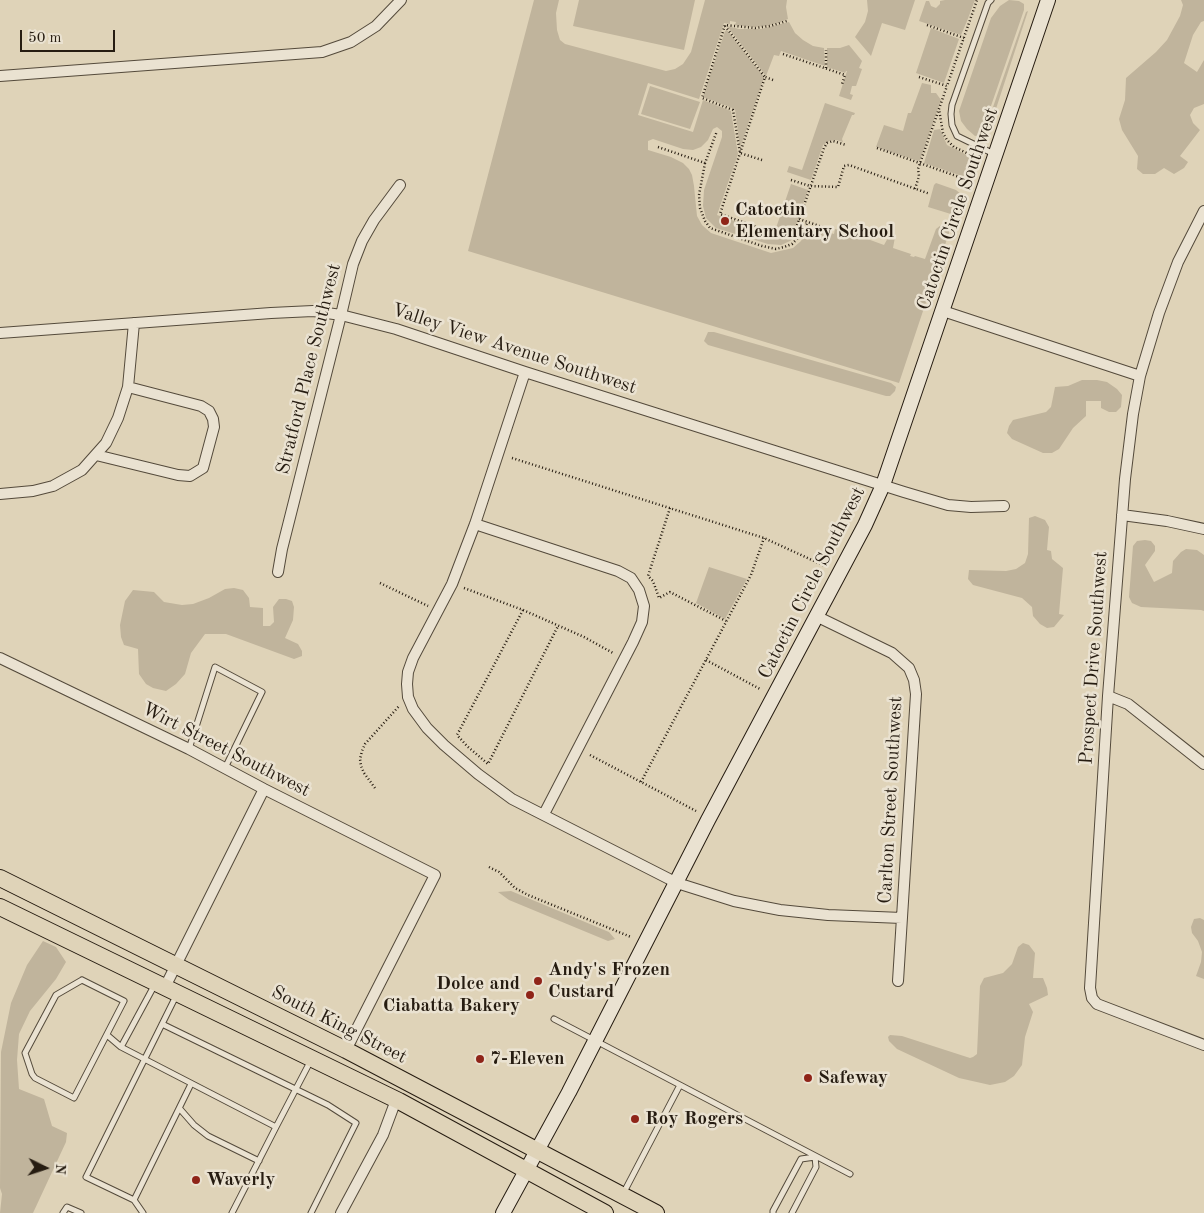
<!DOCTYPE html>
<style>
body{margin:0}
#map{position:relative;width:1204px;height:1213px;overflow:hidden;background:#dfd3b8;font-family:"Old Standard TT",serif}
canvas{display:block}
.north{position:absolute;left:20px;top:1143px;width:50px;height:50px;-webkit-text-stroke:4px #eae2d1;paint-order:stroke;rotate:94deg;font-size:14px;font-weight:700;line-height:20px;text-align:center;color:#261c11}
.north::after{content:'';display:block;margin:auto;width:18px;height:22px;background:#261c11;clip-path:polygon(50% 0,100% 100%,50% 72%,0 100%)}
.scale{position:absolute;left:20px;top:30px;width:95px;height:22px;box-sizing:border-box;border:2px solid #261c11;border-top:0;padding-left:6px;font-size:15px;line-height:18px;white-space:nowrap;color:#261c11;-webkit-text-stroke:4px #eae2d1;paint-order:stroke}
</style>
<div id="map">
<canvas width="1204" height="1213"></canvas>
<div class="north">N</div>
<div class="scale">50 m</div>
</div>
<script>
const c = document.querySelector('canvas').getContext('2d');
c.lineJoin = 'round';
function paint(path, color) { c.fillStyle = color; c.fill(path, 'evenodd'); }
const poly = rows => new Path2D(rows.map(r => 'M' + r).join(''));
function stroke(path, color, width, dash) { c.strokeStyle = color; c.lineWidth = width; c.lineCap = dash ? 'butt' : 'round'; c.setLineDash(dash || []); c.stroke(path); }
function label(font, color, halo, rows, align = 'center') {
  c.font = font + ' "Old Standard TT",serif'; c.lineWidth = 5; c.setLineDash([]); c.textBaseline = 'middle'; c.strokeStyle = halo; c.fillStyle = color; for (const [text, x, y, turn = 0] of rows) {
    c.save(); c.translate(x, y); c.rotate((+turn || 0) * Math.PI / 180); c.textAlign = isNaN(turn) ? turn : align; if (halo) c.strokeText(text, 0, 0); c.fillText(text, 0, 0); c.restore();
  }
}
const green = poly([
 [534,0,559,0,556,13,557,30,560,40,565,44,666,71,675,69,683,64,691,52,705,0,787,0,786,7,788,19,781,22,766,26,753,27,735,25,736,22,730,21,730,24,724,23,699,99,648,83,638,115,693,132,703,100,731,111,738,154,717,215,781,237,796,232,800,222,802,224,796,236,790,241,781,245,768,244,716,228,706,218,703,206,704,190,722,137,722,131,717,127,713,129,708,140,701,147,693,150,683,149,653,139,648,141,648,150,671,157,683,163,689,169,692,175,694,186,697,216,702,225,711,233,771,253,793,248,801,241,809,226,834,234,835,229,854,234,857,226,860,226,864,229,862,237,884,245,889,236,895,237,893,248,911,254,910,256,914,257,915,256,925,259,936,229,941,225,949,229,949,233,899,383,468,251],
 [579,0,695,0,684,50,573,26],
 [867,0,915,0,905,30,882,23,871,56,855,37,865,22,868,11],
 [945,0,975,0,967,21,961,35,919,21,926,1,929,1,931,6,936,8,940,4,940,1],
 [1009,0,1019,1,1024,4,1024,10,981,135,975,136,967,129,961,121,959,111,991,18,1000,6],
 [1181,0,1204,0,1204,21,1201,22,1193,35,1184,63,1197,72,1204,60,1204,104,1194,108,1190,115,1193,123,1200,130,1180,156,1188,162,1184,168,1174,174,1164,168,1155,174,1143,174,1137,169,1138,156,1122,130,1119,119,1125,100,1126,78,1156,52,1167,40,1180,16,1183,5],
 [1028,11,991,124,984,133,1026,12],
 [789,22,795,33,803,40,813,46,824,48,825,66,781,51,779,56,774,55,766,76,727,26,739,29,761,29],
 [931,28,959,39,944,83,916,73],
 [727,30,764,77,740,148,735,109,703,97,725,31],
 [849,45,862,61,859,68,862,69,856,86,852,86,850,94,853,95,851,100,839,96,847,71,846,71,845,73,827,67,827,48,840,48],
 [922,83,931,85,931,93,936,93,941,100,920,160,918,161,876,147,884,125,903,131,908,113,911,113],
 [650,86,700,102,690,129,641,114],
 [825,103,855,113,854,115,852,115,842,139,843,142,836,140,829,141,823,145,811,180,787,172,789,166,802,170],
 [940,129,947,145,965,154,971,159,972,169,968,175,962,176,924,163,934,130],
 [936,183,956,190,962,195,956,213,954,215,928,207,934,185],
 [791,184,808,190,794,230,781,233,773,231,774,228,776,228],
 [708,332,714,332,891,383,896,387,895,391,890,396,886,396,708,345,704,341],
 [1082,380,1097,380,1107,382,1117,389,1122,395,1121,407,1116,412,1109,412,1101,408,1101,401,1086,401,1086,416,1073,428,1059,449,1052,453,1043,453,1012,439,1007,433,1009,426,1013,420,1046,412,1051,407,1055,387,1068,386],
 [1035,516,1045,520,1049,527,1047,550,1051,551,1052,559,1063,568,1059,614,1064,615,1054,627,1047,628,1040,624,1033,616,1032,607,1022,598,973,585,968,579,969,570,1006,571,1016,569,1025,563,1028,554,1029,518],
 [1145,540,1151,541,1155,546,1155,551,1145,565,1154,582,1172,573,1173,561,1181,552,1186,549,1197,550,1204,555,1204,611,1201,610,1141,607,1132,603,1129,597,1133,546,1137,541],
 [709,567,747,579,725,619,696,603],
 [234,588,243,590,249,598,250,607,263,608,263,626,270,626,274,622,273,607,279,599,286,599,292,601,294,607,293,620,285,638,298,644,302,651,302,656,294,659,226,634,205,634,191,653,185,674,176,684,166,691,153,688,146,684,139,674,138,649,124,645,121,637,120,625,125,601,133,590,154,592,164,602,182,605,193,604,209,598,225,589],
 [511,891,609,932,615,939,608,941,509,900,498,892],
 [1200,918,1204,920,1204,979,1196,976,1201,962,1202,952,1198,941,1192,933,1191,927,1194,919],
 [43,941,56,947,66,962,56,979,30,1011,19,1034,17,1060,19,1089,44,1099,52,1126,67,1133,66,1142,33,1213,0,1213,2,1194,0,1188,1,1052,11,1003,27,965],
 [1023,943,1029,945,1035,953,1033,978,1043,978,1047,988,1048,995,1029,1004,1033,1012,1025,1037,1022,1065,1014,1076,1005,1082,990,1085,959,1078,897,1049,889,1041,888,1037,890,1035,902,1036,970,1058,973,1057,977,1054,980,986,984,978,1003,973,1012,964,1018,947]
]);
const path = poly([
 [927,25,964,38],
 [725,26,765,77],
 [783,54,845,75,842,84],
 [826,68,826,50],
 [919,77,947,86,977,0],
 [773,80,765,77,720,214,780,235,795,231,824,148,827,143,833,141,846,145],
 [658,147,705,163,717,131],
 [877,148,962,178,970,176,974,171,972,157,969,154,954,147,947,140,943,133,939,109],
 [762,160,740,153,733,110,702,98,725,25,755,28,770,26,787,21],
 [705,163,699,195,700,208,705,221,710,228,762,246,776,249,784,247,792,244,798,238,808,222],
 [791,180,810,186,838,187,844,166,849,165,930,194],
 [915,189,919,176,918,169,947,86],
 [799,219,831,230],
 [512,458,764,538,825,566],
 [670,508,648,576,653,581,659,598,670,592,726,621],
 [380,583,428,606],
 [464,588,523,610,584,637,613,653],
 [523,610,457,735,467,746,488,764,558,626],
 [706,660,760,689],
 [590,755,696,811],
 [641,782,751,575,764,538],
 [375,788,364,773,361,766,360,759,362,751,365,744,400,705],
 [489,867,499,872,515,888,528,895,631,937]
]);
const service = poly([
 [991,0,988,3,952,105,951,114,952,125,957,136,994,154],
 [189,749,215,667,262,692,225,768],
 [82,980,124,1001,74,1098,35,1078,32,1074,25,1053,56,995,82,980],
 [554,1019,850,1174],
 [162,1024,328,1105,356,1123,311,1213],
 [107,1035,121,1047,276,1127,310,1062],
 [121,1047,154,986],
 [180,1109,194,1125,208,1136,259,1161],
 [623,1194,680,1085],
 [134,1200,86,1177,176,996],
 [63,1213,67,1207,81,1213],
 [143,1213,134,1200,191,1084],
 [232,1213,276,1127],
 [773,1213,773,1211,801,1159,815,1157,816,1167,792,1213]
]);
const minor = poly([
 [0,76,322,52,351,42,376,26,401,0],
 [1204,211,1178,262,1159,313,1140,376,1133,414,1125,479,1108,696,1090,988,1092,998,1097,1004,1204,1045],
 [943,311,1140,376],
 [0,333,271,313,313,311,341,315,396,329,525,372,904,492,948,505,971,507,1004,506],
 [525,372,475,524,452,584,413,658,408,672,407,684,408,697,413,709,427,728,444,745,478,774,512,799,677,883,734,901,780,910,828,915,902,918],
 [96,455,178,475,190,476,203,468,214,427,213,419,209,411,201,406,128,387],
 [0,494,33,491,53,486,82,470,106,443,118,418,128,387,134,323],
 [1122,515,1167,521,1204,529],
 [475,524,618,571,631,578,639,590,644,606,642,622,633,642,544,814],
 [278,572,282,549,341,315,353,264,362,241,374,220,400,185],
 [816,616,892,653,909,668,914,680,916,694,898,981],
 [0,658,189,749,264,789,435,875,346,1050],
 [1108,696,1128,704,1204,764],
 [165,987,264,789],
 [341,1213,383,1135,396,1100]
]);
const secondary = poly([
 [503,1213,569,1092,708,820,865,525,883,485,1048,0]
]);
const primary = poly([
 [0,878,346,1050,656,1213],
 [0,907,399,1101,605,1213]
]);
const markers = [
 [725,221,5,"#8f2418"],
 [538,981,5,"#8f2418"],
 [530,995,5,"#8f2418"],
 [480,1059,5,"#8f2418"],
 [808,1078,5,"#8f2418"],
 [635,1119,5,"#8f2418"],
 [196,1180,5,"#8f2418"]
];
const streetNames = [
 ["Catoctin Circle Southwest",958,209,-71],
 ["Valley View Avenue Southwest",514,349,18],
 ["Stratford Place Southwest",309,369,-76],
 ["Catoctin Circle Southwest",812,583,-63],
 ["Prospect Drive Southwest",1094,658,-86],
 ["Wirt Street Southwest",226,750,27],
 ["Carlton Street Southwest",891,800,-87],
 ["South King Street",339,1025,27]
];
const poiNames = [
 ["Catoctin",735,210],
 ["Elementary School",735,232],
 ["Andy's Frozen",548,970],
 ["Custard",548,992],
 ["Dolce and",520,984,"right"],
 ["Ciabatta Bakery",520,1006,"right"],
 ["7-Eleven",490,1059],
 ["Safeway",818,1078],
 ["Roy Rogers",645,1119],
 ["Waverly",206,1180]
];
paint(green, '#c0b49c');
stroke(service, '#544a3b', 7);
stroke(minor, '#544a3b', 12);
stroke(secondary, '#261c11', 16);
stroke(primary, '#261c11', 18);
stroke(path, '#261c11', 2.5, [1, 2.5]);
stroke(service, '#eae2d1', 5);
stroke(minor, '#eae2d1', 10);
stroke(secondary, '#eae2d1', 14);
stroke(primary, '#dfd3b8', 16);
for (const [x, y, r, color] of markers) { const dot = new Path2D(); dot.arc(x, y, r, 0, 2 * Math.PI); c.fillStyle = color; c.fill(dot); stroke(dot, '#eae2d1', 2); }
label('19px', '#261c11', '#eae2d1', streetNames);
label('bold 19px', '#261c11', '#eae2d1', poiNames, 'left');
</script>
